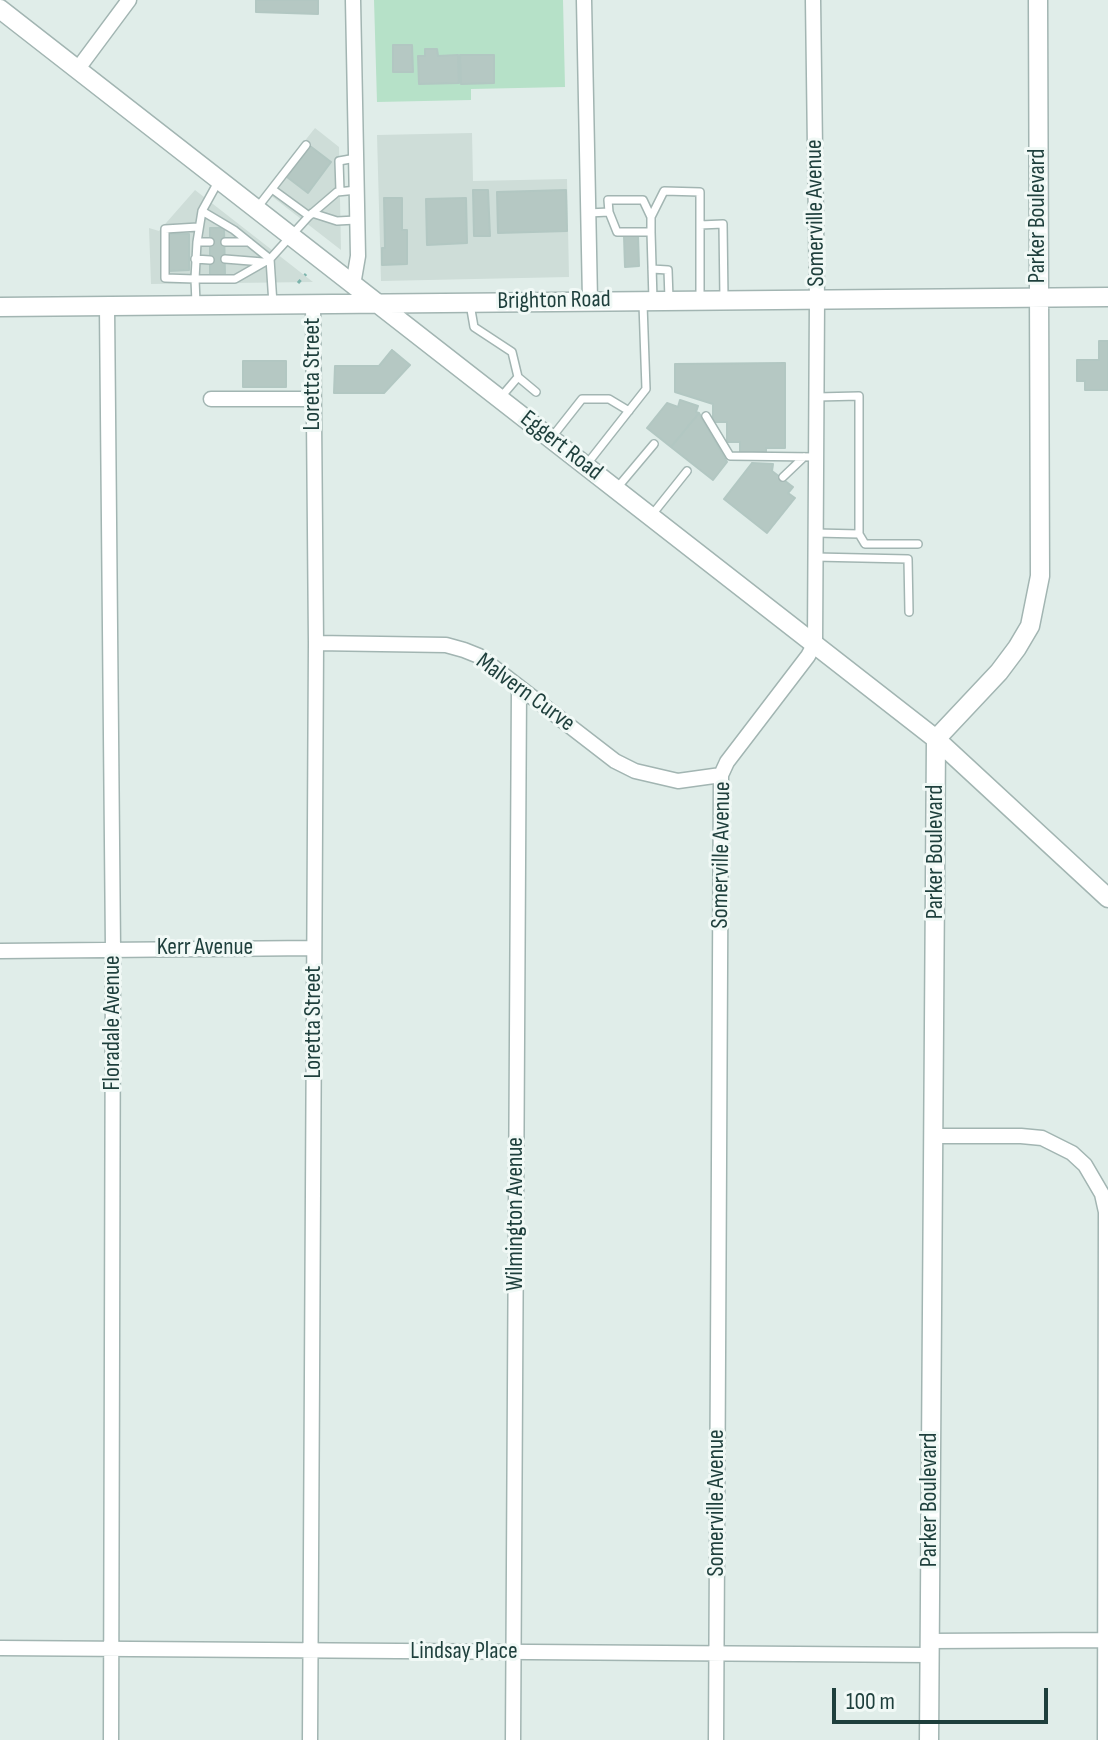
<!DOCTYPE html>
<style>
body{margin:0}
#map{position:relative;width:1108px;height:1740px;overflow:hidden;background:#e0ede9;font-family:"Sofia Sans Condensed",sans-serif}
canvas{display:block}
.scale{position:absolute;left:832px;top:1688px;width:216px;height:36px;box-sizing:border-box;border:4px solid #1e3f3c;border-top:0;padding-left:10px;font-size:24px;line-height:28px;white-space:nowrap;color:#1e3f3c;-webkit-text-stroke:6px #f1f9f6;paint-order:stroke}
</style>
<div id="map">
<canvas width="1108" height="1740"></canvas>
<div class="scale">100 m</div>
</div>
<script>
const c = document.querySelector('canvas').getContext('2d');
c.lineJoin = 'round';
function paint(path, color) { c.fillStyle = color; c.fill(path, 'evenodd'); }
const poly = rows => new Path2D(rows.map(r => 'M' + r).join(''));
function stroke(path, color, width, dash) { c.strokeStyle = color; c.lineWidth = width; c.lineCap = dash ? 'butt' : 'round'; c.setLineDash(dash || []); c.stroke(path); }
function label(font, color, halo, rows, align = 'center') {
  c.font = font + ' "Sofia Sans Condensed",sans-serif'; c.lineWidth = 6; c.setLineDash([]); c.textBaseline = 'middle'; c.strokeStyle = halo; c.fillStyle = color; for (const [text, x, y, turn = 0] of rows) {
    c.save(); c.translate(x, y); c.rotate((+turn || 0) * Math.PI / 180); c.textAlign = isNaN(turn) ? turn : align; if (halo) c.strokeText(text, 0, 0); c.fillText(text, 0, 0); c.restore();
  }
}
const built = poly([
 [315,128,339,147,341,250,265,191],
 [472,133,473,181,567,179,569,277,381,281,377,135],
 [195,190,313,282,151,284,149,228,159,231]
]);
const green = poly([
 [374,0,563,0,565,87,471,89,471,100,377,102]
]);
const building = poly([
 [256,0,318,0,318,14,256,12,256,0],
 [393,45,412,45,413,72,393,72,393,45],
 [425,49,437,49,438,56,458,55,459,83,419,84,418,56,425,56,425,49],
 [460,55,494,55,494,83,461,84,460,55],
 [310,146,331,162,308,193,287,177,310,146],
 [473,190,488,190,490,236,474,236,473,190],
 [566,190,567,231,498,233,497,192,566,190],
 [384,198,402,198,402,230,407,230,407,264,382,265,382,248,385,248,384,198],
 [466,198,467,243,427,245,426,199,466,198],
 [210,228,224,228,225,275,210,275,210,228],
 [169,234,189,234,189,270,169,271,169,234],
 [638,235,639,266,625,267,624,236,638,235],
 [1099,341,1108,341,1108,390,1085,390,1085,381,1077,381,1077,360,1099,360,1099,341],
 [392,350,410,365,384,393,334,393,335,366,379,366,392,350],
 [243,361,286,361,286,387,243,387,243,361],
 [785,363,785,448,766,448,766,452,740,452,740,442,727,442,727,422,713,422,713,404,675,392,675,364,785,363],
 [680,400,698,406,696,412,699,413,671,447,647,428,667,403,678,407,680,400],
 [699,413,727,462,713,480,671,447,699,413],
 [752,463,773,464,772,471,793,487,788,493,795,498,767,533,724,499,752,463]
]);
const path = poly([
 [298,283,306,274]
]);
const service = poly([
 [218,182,202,211,197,242,195,279,235,279,270,259,309,216,337,192,357,190],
 [272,189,309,216],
 [340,191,339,161,356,158],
 [257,208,306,145],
 [202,211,234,230,270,259,273,304],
 [609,212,617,232,651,232,651,217],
 [312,213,337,221,356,220],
 [588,213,609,212,608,200,643,200,651,217,664,191,700,192,700,298],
 [700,225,723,224,724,299],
 [651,232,653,300],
 [197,242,210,242],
 [225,242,249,242],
 [195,259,210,260],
 [225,259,263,262],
 [652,269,668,270,669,299],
 [196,303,195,279,165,278,165,229,198,227],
 [470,304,474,327,512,352,518,377,536,392],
 [501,397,518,377],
 [706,416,730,456,816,457],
 [552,437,582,399,609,399,629,411],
 [587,464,646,389,643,304],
 [783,477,804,457],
 [617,488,654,444],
 [651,516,687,471],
 [816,533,859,534,859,396,817,397],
 [859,534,865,544,918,544],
 [815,557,908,559,909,612]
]);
const minor = poly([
 [584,0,590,300],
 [77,70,129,0],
 [353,285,358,256,353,0],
 [107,307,113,949,111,1740],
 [211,399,314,399],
 [316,643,446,645,464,650,479,656,615,761,635,771,678,781,721,775],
 [0,951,314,948],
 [933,1136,1021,1136,1042,1138,1072,1153,1085,1165,1102,1194,1106,1212,1105,1740],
 [929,1641,1108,1640],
 [0,1648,929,1655],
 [310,1740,316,643,313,304],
 [513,1740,519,687],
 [716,1740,721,775,727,762,808,656,815,643,817,298,813,0]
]);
const tertiary = poly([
 [0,9,936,739,1108,898],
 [0,307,1108,297],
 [929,1740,936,739,999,672,1017,648,1030,626,1040,576,1038,0]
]);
const streetNames = [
 ["Somerville Avenue",816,213,-91],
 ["Parker Boulevard",1038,216,-90],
 ["Brighton Road",554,301,-1],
 ["Loretta Street",313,374,-90],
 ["Eggert Road",561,446,38],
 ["Malvern Curve",525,693,36],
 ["Parker Boulevard",936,852,-90],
 ["Somerville Avenue",722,855,-89],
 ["Kerr Avenue",205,948],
 ["Loretta Street",314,1022,-90],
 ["Floradale Avenue",113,1023,-90],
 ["Wilmington Avenue",516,1214,-90],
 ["Parker Boulevard",930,1500,-90],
 ["Somerville Avenue",717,1503,-90],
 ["Lindsay Place",464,1652]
];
paint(built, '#ceddd8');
paint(green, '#b6e1c8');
paint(building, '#b5c8c3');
stroke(building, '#b2c7c2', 2);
stroke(service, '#a2b5b2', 10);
stroke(minor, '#a2b5b2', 17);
stroke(tertiary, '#a2b5b2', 21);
stroke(path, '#7cb4ac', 3, [4, 6]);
stroke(service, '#fff', 7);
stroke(minor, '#fff', 14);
stroke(tertiary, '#fff', 18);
label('24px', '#1e3f3c', '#f1f9f6', streetNames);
</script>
